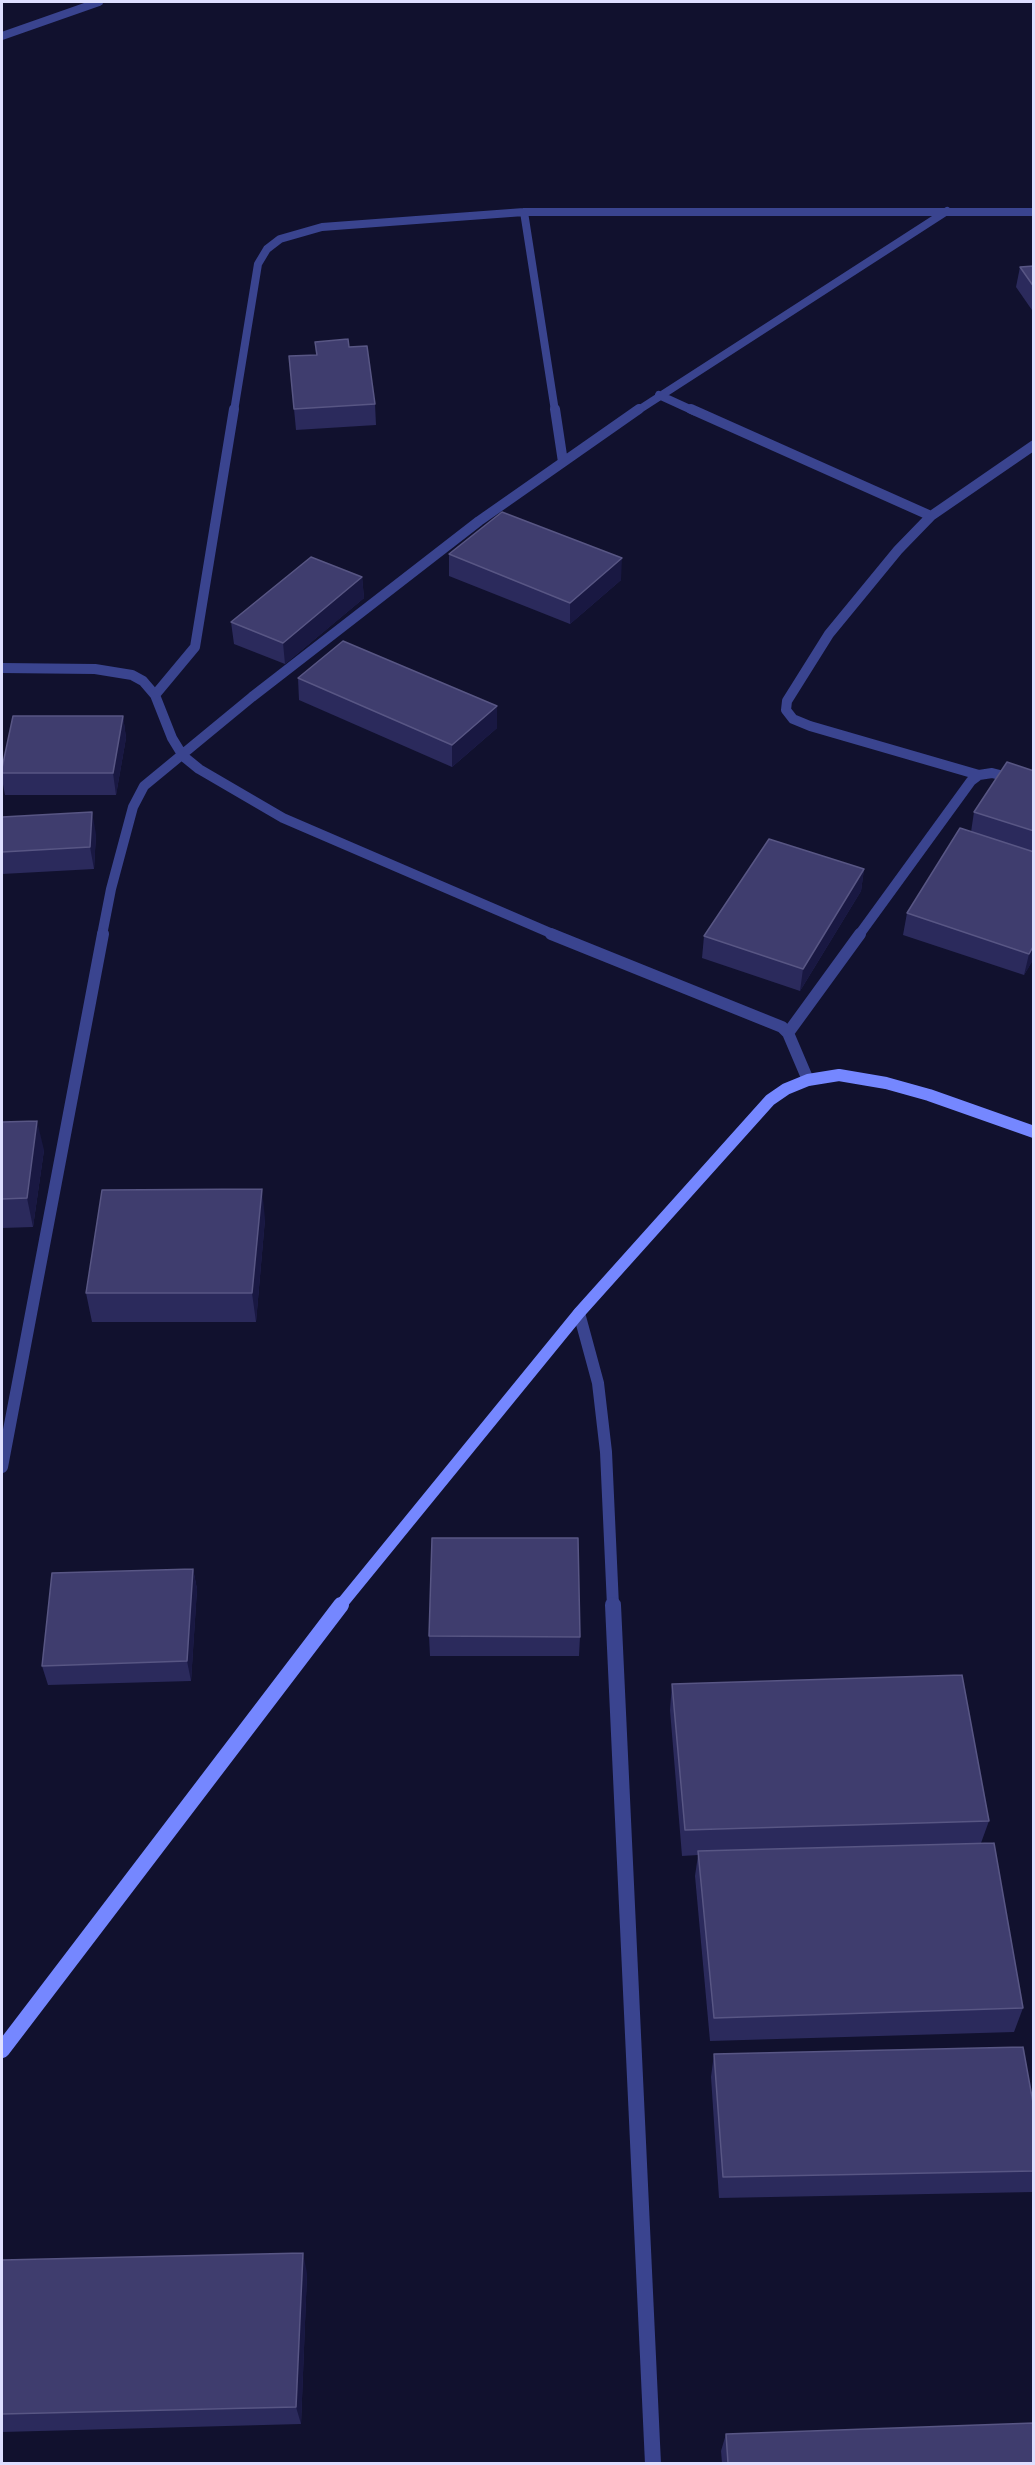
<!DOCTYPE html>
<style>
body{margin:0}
#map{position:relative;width:1035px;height:2465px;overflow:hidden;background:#11112e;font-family:Rubik,sans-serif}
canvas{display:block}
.frame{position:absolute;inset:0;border:3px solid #dedfff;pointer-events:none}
</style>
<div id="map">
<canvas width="1035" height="2465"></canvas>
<div class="frame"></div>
</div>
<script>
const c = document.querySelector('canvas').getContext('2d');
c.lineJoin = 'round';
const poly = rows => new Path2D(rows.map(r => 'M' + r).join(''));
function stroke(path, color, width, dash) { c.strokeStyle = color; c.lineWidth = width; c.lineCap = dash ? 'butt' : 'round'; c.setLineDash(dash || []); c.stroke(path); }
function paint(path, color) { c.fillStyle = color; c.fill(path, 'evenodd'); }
const streetFar3 = poly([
 [2,36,99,2],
 [524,212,555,411],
 [659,395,694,411],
 [234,411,258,264,267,249,280,239,322,227,524,212,1034,212],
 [637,411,947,211]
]);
const streetFar2 = poly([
 [555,409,563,462],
 [691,409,931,516],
 [2,668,95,669,132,675,143,681,155,695,172,738,183,756,199,769,283,818,555,935],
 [155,695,195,647,234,409],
 [979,775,810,726,793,719,786,710,787,701,829,634,898,550,931,516,1034,445],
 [102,935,111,889,133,807,144,786,252,697,479,521,639,409],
 [859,935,971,781,979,775,992,773,1034,784]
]);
const streetFar1 = poly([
 [551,934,782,1027,788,1033,808,1080],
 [788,1033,860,934],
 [579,1313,598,1383,606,1452,613,1606],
 [2,1467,103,934]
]);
const street = poly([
 [613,1605,653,2464]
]);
const secondaryFar1 = poly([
 [340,1606,579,1313,770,1100,786,1089,808,1080,839,1075,886,1083,929,1095,1034,1132]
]);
const secondary = poly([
 [2,2050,341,1605]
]);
const wall = poly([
 [1034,266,1034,313,1016,287,1020,267],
 [315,342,349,347,375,404,376,425,296,430,289,356,316,355],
 [449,554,621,580,570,624,449,576],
 [362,577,364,598,285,664,234,644,231,622],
 [298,678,497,728,452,767,299,700],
 [123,716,126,738,116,795,5,795,2,779,2,768],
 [1034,771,1034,958,1024,975,903,935,907,913,971,832,974,812],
 [2,817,96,834,94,869,2,874],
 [864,869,861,891,800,991,702,958,704,936],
 [2,1122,44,1150,33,1227,2,1228],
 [265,1219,256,1322,92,1322,86,1293],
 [193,1569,197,1589,191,1681,48,1685,42,1666],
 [429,1636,580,1637,579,1656,430,1656],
 [672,1684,989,1821,981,1843,1023,2008,1014,2032,710,2041,695,1876,698,1855,682,1856,670,1710],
 [714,2054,1034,2108,1034,2192,719,2198,711,2077],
 [2,2260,307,2273,301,2424,2,2432],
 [726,2434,1034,2463,722,2463,721,2451]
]);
const shadedWall = poly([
 [622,558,621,580,570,624,570,603],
 [362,577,364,598,285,664,283,643],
 [497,706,497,728,452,767,452,745],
 [123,716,126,738,116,795,113,773],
 [92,812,96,834,94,869,90,847],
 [864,869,861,891,800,991,803,969],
 [1034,945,1034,958,1024,975,1029,954],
 [37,1121,44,1150,33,1227,27,1198],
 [262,1189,265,1219,256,1322,252,1293],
 [193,1569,197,1589,191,1681,187,1661],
 [303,2253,307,2273,301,2424,296,2407]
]);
const building = poly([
 [1034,266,1034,287,1020,267,1034,266],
 [348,339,349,347,367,346,375,404,294,409,289,356,317,355,315,342,348,339],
 [502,512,622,558,570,603,449,554,502,512],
 [311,557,362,577,283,643,231,622,311,557],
 [343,641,497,706,452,745,298,678,343,641],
 [13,716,123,716,113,773,2,773,2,768,13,716],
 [1007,762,1034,771,1034,831,974,812,1007,762],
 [92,812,90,847,2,852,2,817,92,812],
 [960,828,1034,852,1034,945,1029,954,907,913,960,828],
 [769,839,864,869,803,969,704,936,769,839],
 [37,1121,27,1198,2,1199,2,1122,37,1121],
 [262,1189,252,1293,86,1293,102,1190,262,1189],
 [432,1538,578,1538,580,1637,429,1636,432,1538],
 [193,1569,187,1661,42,1666,52,1573,193,1569],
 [962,1675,989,1821,685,1830,672,1684,962,1675],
 [994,1843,1023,2008,714,2018,698,1851,994,1843],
 [1023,2047,1034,2108,1034,2171,723,2177,714,2054,1023,2047],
 [303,2253,296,2407,2,2414,2,2260,303,2253],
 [1034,2423,1034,2463,728,2463,726,2434,1034,2423]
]);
stroke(streetFar3, '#3a448f', 8);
stroke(streetFar2, '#3a448f', 10);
stroke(streetFar1, '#3a448f', 12);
stroke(street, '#3a448f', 16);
stroke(secondaryFar1, '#7587ff', 12);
stroke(secondary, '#7587ff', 16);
paint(wall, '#2b2a5c');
paint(shadedWall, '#191842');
paint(building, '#3f3d6e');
stroke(building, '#585684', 1.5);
</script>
